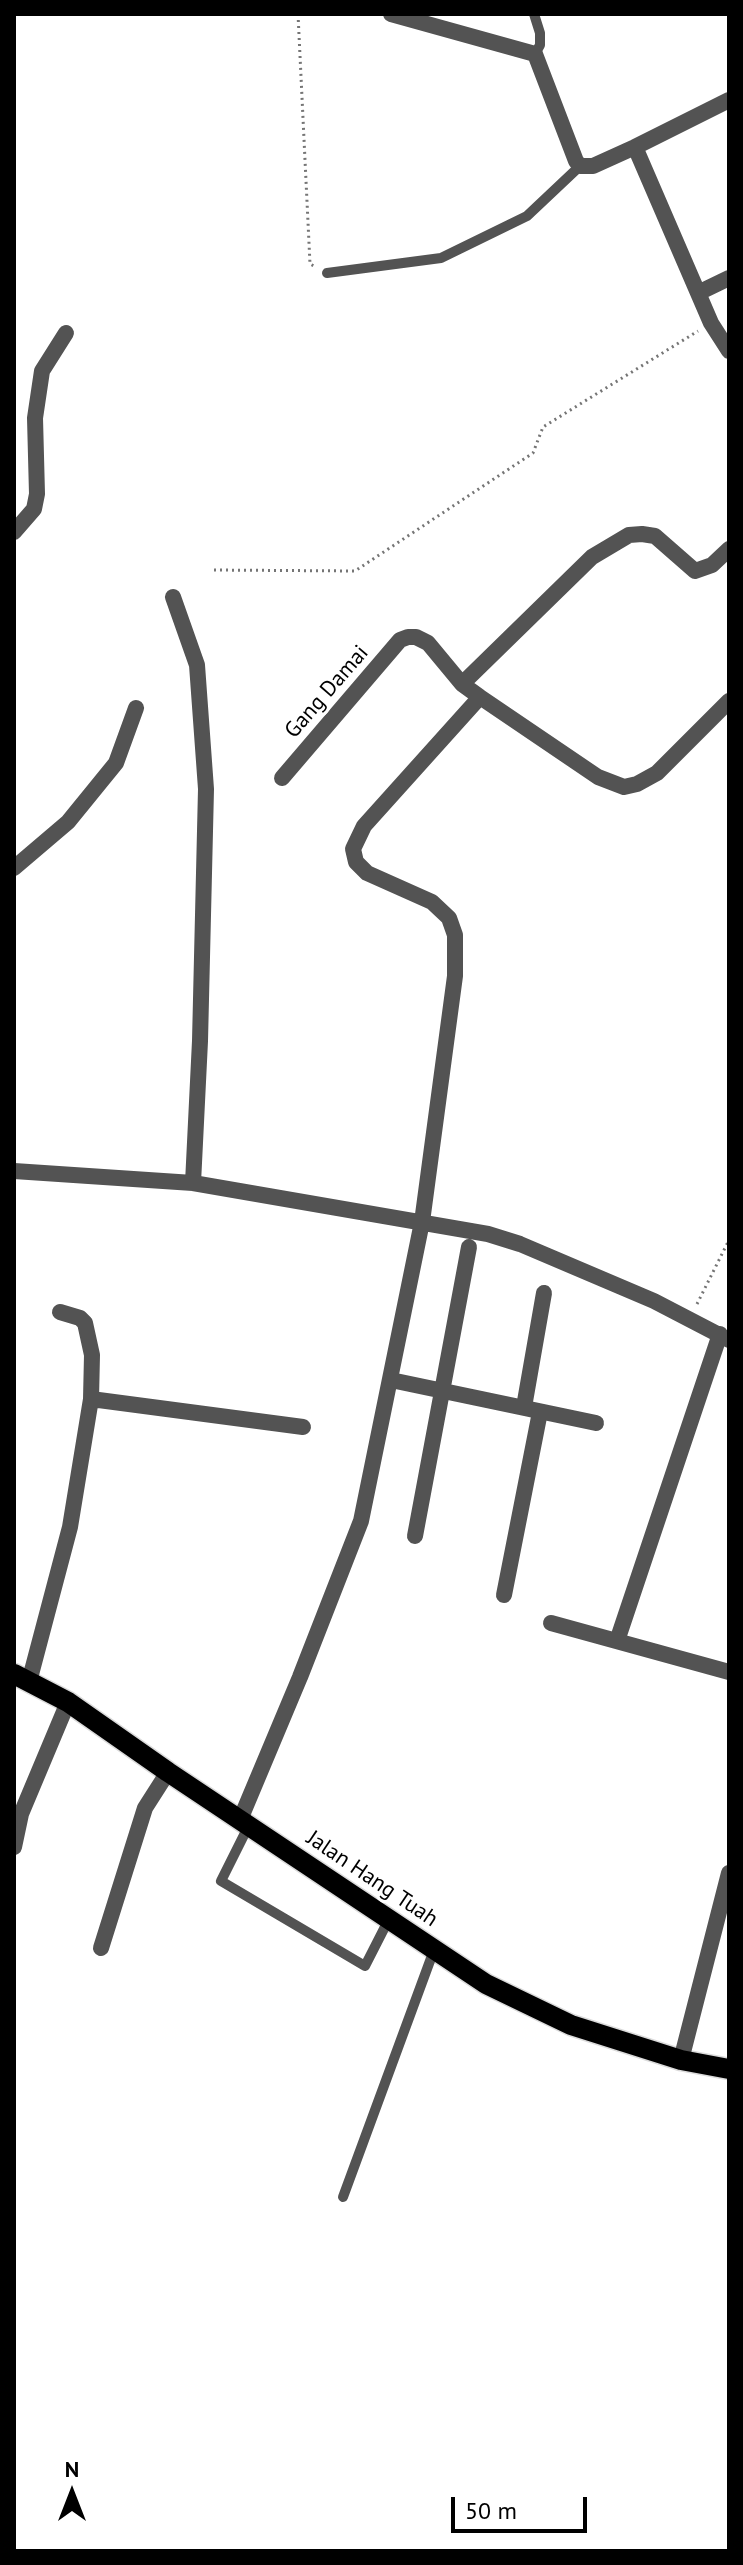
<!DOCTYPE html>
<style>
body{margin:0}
#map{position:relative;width:743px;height:2565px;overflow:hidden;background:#fff;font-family:"PT Sans",sans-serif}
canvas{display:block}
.frame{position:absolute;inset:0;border:16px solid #000;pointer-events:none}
.north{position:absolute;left:32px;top:2453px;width:80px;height:80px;-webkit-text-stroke:6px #fff;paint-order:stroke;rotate:0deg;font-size:22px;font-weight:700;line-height:32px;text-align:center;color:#000}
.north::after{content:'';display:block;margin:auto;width:28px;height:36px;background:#000;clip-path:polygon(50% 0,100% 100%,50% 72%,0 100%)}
.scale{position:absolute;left:451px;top:2497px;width:136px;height:36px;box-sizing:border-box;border:4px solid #000;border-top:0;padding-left:10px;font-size:24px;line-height:28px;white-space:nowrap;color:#000;-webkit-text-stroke:6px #fff;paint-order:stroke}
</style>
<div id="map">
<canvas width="743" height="2565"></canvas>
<div class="frame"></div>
<div class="north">N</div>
<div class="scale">50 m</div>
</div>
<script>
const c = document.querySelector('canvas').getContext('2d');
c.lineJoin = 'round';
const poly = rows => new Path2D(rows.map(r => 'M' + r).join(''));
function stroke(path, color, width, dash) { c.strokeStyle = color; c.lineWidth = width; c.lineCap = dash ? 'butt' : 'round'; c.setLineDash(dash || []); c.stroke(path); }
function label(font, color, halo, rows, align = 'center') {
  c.font = font + ' "PT Sans",sans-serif'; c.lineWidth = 6; c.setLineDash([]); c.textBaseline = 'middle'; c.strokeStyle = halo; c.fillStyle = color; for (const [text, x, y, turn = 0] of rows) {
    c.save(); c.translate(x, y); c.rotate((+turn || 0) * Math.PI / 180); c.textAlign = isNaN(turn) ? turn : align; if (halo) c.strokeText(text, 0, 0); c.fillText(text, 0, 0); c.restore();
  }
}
const path = poly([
 [298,14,310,264,316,267],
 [214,570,355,571,533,453,543,427,698,331],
 [697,1304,729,1240]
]);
const service = poly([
 [534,14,540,33,540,45,535,54],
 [327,273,441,258,527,216,580,166],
 [249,1825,221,1881,365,1966,389,1919],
 [343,2197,434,1950]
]);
const minor = poly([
 [391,14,535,54,576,161,580,166,593,166,635,147,711,323,729,351],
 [635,147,729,100],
 [698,293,729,278],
 [14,532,34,509,37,494,35,418,42,371,66,333],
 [173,597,197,665,206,789,200,1041,193,1183],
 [462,684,592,557,629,535,642,534,655,536,695,571,712,565,729,549],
 [282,778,400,640,408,637,416,637,428,643,462,684,480,697,598,777,624,787,637,784,657,773,729,701],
 [14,868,68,822,116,763,136,708],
 [14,1171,193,1183,488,1234,520,1244,654,1301,729,1340],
 [391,1380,596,1423],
 [91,1399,303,1427],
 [524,1407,544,1293],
 [415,1536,469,1247],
 [504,1595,540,1412],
 [551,1623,729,1672],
 [617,1641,720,1334],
 [29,1682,70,1527,91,1399,92,1355,85,1323,80,1318,60,1312],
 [240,1820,300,1677,361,1521,422,1222,455,976,455,935,449,918,432,902,367,873,356,862,353,849,364,826,480,697],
 [14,1847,21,1814,68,1702],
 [101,1948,145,1808,168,1772],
 [681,2060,729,1873]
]);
const primary = poly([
 [14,1674,68,1702,168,1772,486,1984,571,2025,681,2060,729,2069]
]);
const streetNames = [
 ["Gang Damai",327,692,-49],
 ["Jalan Hang Tuah",372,1879,34]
];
stroke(primary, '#dbdbdb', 23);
stroke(path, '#757575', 3, [2, 4]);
stroke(service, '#535353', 10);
stroke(minor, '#535353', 16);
stroke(primary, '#000', 20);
label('22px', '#000', '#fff', streetNames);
</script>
